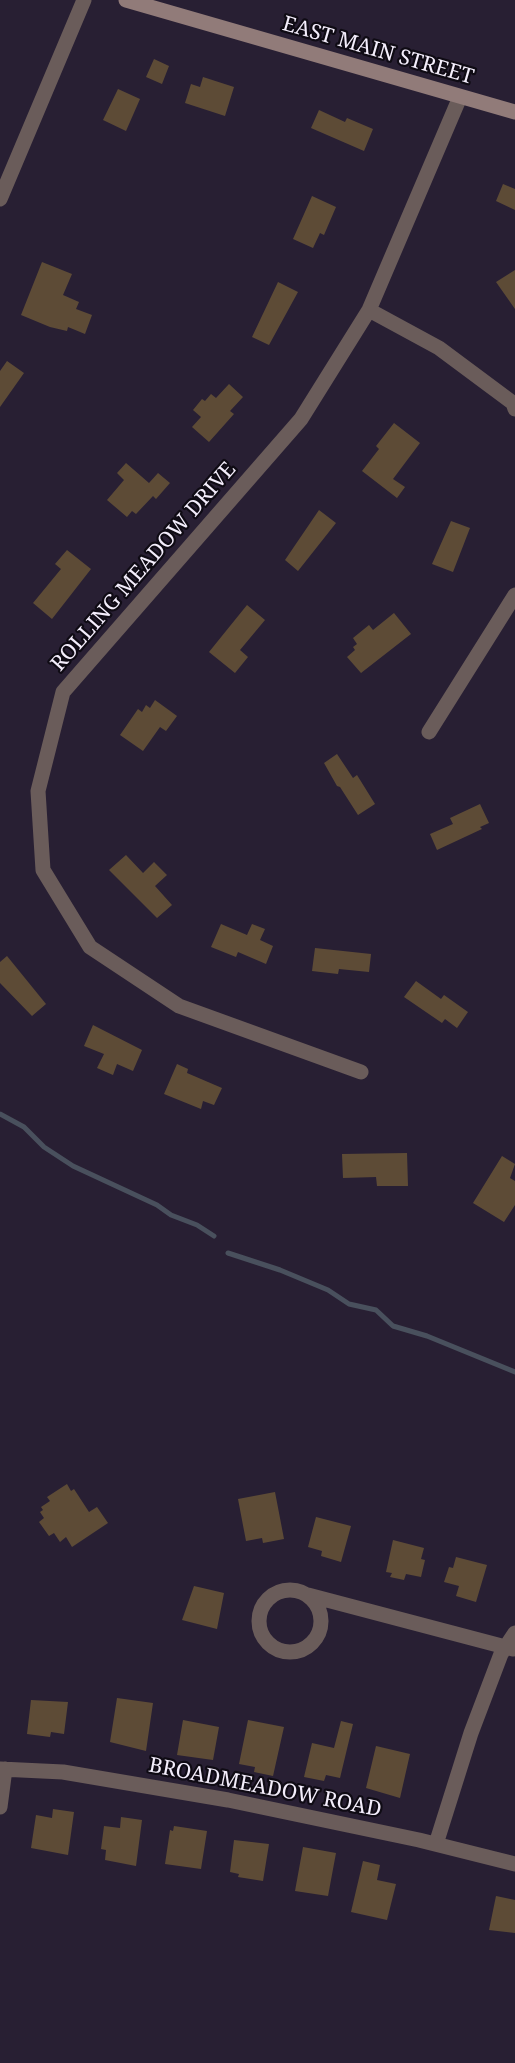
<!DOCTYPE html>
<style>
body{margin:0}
canvas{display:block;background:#281f33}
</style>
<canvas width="515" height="2063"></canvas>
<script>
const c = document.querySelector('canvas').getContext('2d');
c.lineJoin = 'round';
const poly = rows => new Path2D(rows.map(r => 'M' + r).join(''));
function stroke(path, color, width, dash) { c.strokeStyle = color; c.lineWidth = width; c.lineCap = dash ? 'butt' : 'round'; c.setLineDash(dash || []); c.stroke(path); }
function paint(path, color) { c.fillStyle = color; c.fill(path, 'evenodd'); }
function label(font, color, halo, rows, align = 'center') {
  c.font = font + ' "Noto Serif",serif'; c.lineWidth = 4.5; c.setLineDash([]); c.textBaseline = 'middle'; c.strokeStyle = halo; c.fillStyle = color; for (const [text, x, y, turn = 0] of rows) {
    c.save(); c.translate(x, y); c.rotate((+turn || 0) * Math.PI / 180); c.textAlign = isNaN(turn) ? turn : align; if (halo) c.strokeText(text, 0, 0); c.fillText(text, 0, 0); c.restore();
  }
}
const stream = poly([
 [0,1114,24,1127,44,1147,73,1166,157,1205,171,1215,197,1225,214,1236],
 [228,1253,280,1270,328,1290,349,1304,376,1310,393,1326,427,1336,515,1372]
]);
const building = poly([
 [154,59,169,66,162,84,146,77],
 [203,77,234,87,225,116,185,103,191,84,200,87],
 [118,89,140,99,126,131,103,120],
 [319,110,345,122,347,118,373,129,364,151,311,128],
 [503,184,515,189,515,210,496,201],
 [312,196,336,207,324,235,320,233,313,248,293,239],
 [42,262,72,274,63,295,79,302,76,309,92,315,85,334,68,327,67,331,50,327,21,315],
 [515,270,515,309,496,282],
 [278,282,298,292,269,345,252,337],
 [7,361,24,373,0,407,0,371],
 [229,384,243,397,230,411,234,414,209,442,192,427,201,417,193,410,202,399,205,401,211,394,216,398],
 [394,423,420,443,393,479,405,487,397,498,362,471,379,449,376,446],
 [126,463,149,483,158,473,170,483,156,499,153,496,136,514,132,511,127,517,107,500,124,480,117,473],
 [319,510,336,523,298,571,285,560],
 [451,521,470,528,453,572,432,564],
 [67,550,91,569,52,619,33,603,61,569,55,564],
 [247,605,265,620,240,650,248,657,235,673,209,652],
 [394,613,411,634,361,673,347,657,355,650,353,647,357,644,353,638,369,625,373,630],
 [155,700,177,716,166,731,160,727,143,751,120,735,138,709,142,712,146,705,150,708],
 [337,754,353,778,357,775,375,804,358,815,340,787,337,786,324,763],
 [480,804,489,823,480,827,482,829,437,850,430,834,453,824,450,818],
 [126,855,143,873,154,862,167,875,155,886,172,905,157,918,109,870],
 [221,924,247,935,252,924,265,929,260,940,273,946,266,964,238,952,236,957,211,947],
 [315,948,371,954,369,972,339,969,338,974,312,971],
 [7,956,46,1004,32,1016,0,983,0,962],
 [416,981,441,999,444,995,468,1012,457,1028,445,1019,442,1023,404,997],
 [93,1025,142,1050,133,1071,117,1064,113,1075,97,1068,104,1054,84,1046],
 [177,1064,188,1069,187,1073,222,1088,214,1105,203,1101,201,1109,164,1094],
 [407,1153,408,1186,377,1186,376,1177,343,1178,342,1154],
 [502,1156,515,1164,510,1178,515,1181,515,1205,504,1222,473,1203],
 [67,1484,71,1491,74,1489,89,1512,97,1507,108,1523,72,1547,66,1537,60,1542,54,1533,49,1536,39,1522,44,1518,40,1512,43,1510,41,1507,50,1501,47,1497],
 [275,1492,284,1539,263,1543,262,1538,246,1541,238,1499],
 [316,1517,351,1526,341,1562,321,1556,322,1551,308,1547],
 [393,1540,424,1548,421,1559,425,1560,421,1577,406,1574,404,1580,390,1577,392,1573,386,1572],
 [456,1557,487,1565,476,1602,456,1596,459,1586,444,1582,449,1567,453,1568],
 [194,1586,224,1593,217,1629,182,1620],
 [117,1698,153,1703,146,1751,110,1742],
 [31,1700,68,1702,64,1734,51,1732,50,1737,27,1734],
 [183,1720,219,1727,213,1760,177,1755],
 [248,1720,284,1727,273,1776,254,1772,255,1767,239,1764],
 [341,1721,353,1724,340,1778,326,1775,324,1781,304,1777,312,1743,334,1748],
 [376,1746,410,1754,400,1798,366,1788],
 [53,1809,74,1812,68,1855,31,1848,36,1815,52,1818],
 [121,1817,142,1820,136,1866,105,1860,106,1850,101,1849,104,1826,120,1828],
 [174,1826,207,1831,201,1869,165,1864,170,1830,173,1831],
 [234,1840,269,1844,263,1881,238,1877,239,1874,230,1872],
 [303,1847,336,1853,328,1896,295,1891],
 [363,1861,380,1865,377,1880,396,1884,387,1920,351,1912],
 [496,1896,515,1900,515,1933,489,1930]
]);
const street = poly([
 [0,199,84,0],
 [369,310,439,348,513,403,515,409],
 [429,732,515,595],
 [361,1072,179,1006,90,947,43,870,38,791,63,692,301,419,369,310,460,97],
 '259 1621a31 31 0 1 1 62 0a31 31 0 1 1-62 0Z',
 [308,1595,513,1649],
 [0,1769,63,1772,228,1800,419,1840,515,1864],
 [0,1807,5,1769],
 [436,1844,471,1733,501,1654,515,1633]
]);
const secondary = poly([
 [126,0,515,112]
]);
const streetNames = [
 ["EAST MAIN STREET",378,51,16],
 ["ROLLING MEADOW DRIVE",144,567,-49],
 ["BROADMEADOW ROAD",265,1788,11]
];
stroke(stream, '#49505d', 5);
paint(building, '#5d4b36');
stroke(street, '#6a5c5a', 15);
stroke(secondary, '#917b79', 15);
label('21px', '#f4eefc', '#0f0b14', streetNames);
</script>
